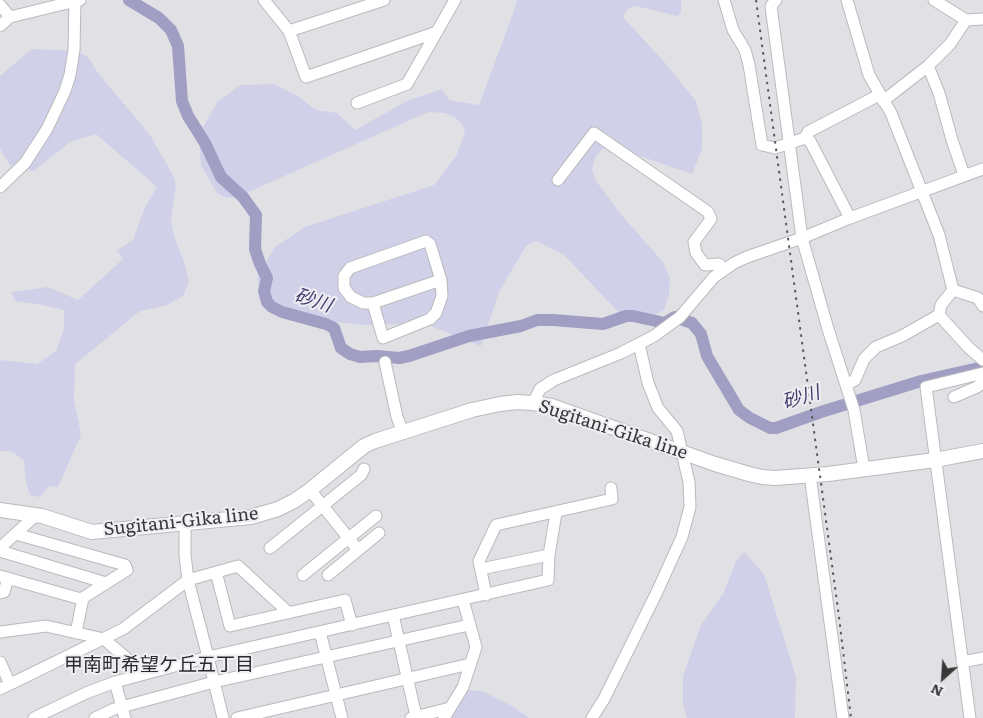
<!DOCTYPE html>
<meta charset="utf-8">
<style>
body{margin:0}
#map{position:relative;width:983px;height:718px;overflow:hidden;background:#e1e1e5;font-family:Literata,serif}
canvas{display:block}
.north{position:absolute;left:918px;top:653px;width:50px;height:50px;-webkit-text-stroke:4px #efeef3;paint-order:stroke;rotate:206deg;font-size:14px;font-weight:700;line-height:20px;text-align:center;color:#383839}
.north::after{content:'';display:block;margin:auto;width:18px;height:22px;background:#383839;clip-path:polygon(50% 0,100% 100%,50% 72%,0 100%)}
</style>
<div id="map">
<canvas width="983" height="718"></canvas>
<div class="north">N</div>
</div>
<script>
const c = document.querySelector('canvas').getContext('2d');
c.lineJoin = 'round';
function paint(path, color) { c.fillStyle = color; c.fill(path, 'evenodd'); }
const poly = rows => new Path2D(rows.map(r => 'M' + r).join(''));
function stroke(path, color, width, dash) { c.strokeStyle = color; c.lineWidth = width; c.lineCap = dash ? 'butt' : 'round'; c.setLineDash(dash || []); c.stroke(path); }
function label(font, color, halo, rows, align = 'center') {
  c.font = font + ' Literata,"Noto Sans JP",serif'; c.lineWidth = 4; c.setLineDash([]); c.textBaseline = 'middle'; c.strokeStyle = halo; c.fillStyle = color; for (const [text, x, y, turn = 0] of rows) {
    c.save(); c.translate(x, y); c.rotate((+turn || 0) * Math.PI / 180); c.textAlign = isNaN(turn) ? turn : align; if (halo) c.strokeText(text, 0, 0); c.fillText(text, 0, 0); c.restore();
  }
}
const green = poly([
 [517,0,681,0,681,13,677,16,636,6,628,9,623,17,665,63,696,101,702,124,702,149,692,174,611,146,602,149,595,158,592,169,596,181,620,213,663,262,670,278,669,295,664,310,647,319,633,322,623,317,564,255,536,241,526,246,499,292,481,346,431,326,407,324,364,325,302,318,276,305,261,290,257,278,275,247,305,227,434,185,456,156,465,133,462,124,457,119,445,113,428,112,244,194,227,198,217,193,201,165,199,134,218,101,241,85,274,84,296,95,316,110,337,113,355,130,409,100,442,89,449,100,479,105,515,8],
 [32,49,77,51,88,57,98,73,150,135,173,175,176,185,171,219,174,237,185,264,189,282,183,296,165,306,140,311,75,364,74,399,81,435,58,487,49,486,40,497,30,495,26,482,24,460,11,451,0,451,0,360,37,364,56,351,64,329,64,310,43,305,15,301,11,292,48,287,78,300,123,259,117,250,133,240,145,207,157,187,96,134,70,142,34,171,10,165,0,149,0,76],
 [744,552,764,574,796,677,795,718,687,718,683,704,683,676,701,625,724,592,736,561],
 [461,690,482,691,514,707,529,718,437,718,448,700]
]);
const river = poly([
 [129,0,159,18,171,30,178,46,182,101,188,116,205,143,221,177,243,197,256,215,255,249,260,264,267,278,264,291,267,302,272,307,282,312,326,324,334,328,341,348,350,354,360,357,377,356,399,358,409,356,469,336,521,326,537,320,553,320,603,324,626,316,633,316,665,323,675,317],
 [683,320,692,323,701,334,707,356,739,410,750,418,770,428,776,428,821,412,921,381,983,367]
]);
const minor = poly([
 [264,0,289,31,306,77,437,32],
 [724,0,733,30,745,50,749,65,762,145,775,148,805,138,810,141,850,218],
 [776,0,771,6,772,14,802,238,828,329,854,410,864,469],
 [847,0,869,75,891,113,939,235,953,290,941,305,939,315,969,348,983,360],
 [934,0,966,20,983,19],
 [0,5,10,17],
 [0,26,10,17,80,0],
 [289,31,384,0],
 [928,66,939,93,952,140,964,175],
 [883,101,928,66,950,44,966,20],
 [357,103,407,84,455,0],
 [805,138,808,132,879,95],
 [558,180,594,133,708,212,711,219,694,242,696,253,705,265,719,264,724,269],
 [0,187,25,163,47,129,65,91,70,75,74,50,75,0],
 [953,290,978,298,983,306],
 [373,303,383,338,430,319,436,313,442,296,441,280,430,244,426,241,350,268,344,276,344,288,351,297,363,303,373,303,441,280],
 [385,362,397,417,403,432],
 [846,385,855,380,864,359,876,347,902,336,939,315],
 [954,397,977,387,983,382],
 [533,403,540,389,554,380,621,353,654,336,680,317,714,277,734,263,747,257,802,238,850,218,983,169],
 [810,475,843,718],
 [310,490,358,550],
 [0,548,35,516],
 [270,548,361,475,364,469],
 [0,551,106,583],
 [481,569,549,555],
 [216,572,230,626,345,600,352,625],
 [303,575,376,516],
 [328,575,379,533],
 [0,576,81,599,127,570,125,565,16,534],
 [0,593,4,592,8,578],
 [486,595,479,561,496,525,612,499,611,488],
 [393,615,416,716],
 [0,632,46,626,104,639,145,674],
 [320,632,342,718],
 [76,633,83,598],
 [0,662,10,684],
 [962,662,983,658],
 [115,682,125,718],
 [0,689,123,629,188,580,238,566,289,613],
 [34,718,86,693,115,682,208,657,188,580,185,555,185,524],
 [95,718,114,709,214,682,469,625],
 [223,718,208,657,548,580,549,555,556,513],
 [237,718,470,664],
 [411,718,450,708],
 [444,718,463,687,476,647,463,600],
 [592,718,604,699,656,594,682,537,690,507,689,482,677,431,658,408,648,383,639,344],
 [970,718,926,387,983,373]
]);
const major = poly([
 [0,510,42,516,92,532,251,517,278,509,294,501,310,490,364,446,375,441,472,410,500,404,517,402,533,403,552,406,715,464,749,474,762,477,775,478,828,474,935,460,983,451]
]);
const rail = poly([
 [756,0,839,617,851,718]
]);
const streetNames = [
 ["Sugitani-Gika line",613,430,18],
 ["Sugitani-Gika line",181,522,-6]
];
const waterNames = [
 ["砂川",313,301,18],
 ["砂川",801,398,-17]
];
const neighbourhoodNames = [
 ["甲南町希望ケ丘五丁目",159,665]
];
paint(green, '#d1d0e9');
stroke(river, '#a19ec3', 12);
stroke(minor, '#bababe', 13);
stroke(major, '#bababe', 16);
stroke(minor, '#fff', 11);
stroke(major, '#fff', 14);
stroke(rail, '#585859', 2, [2.5, 5]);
label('18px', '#383839', '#efeef3', streetNames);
label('italic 19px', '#443d6f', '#efeef3', waterNames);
label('19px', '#2a2a2d', '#efeef3', neighbourhoodNames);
</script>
